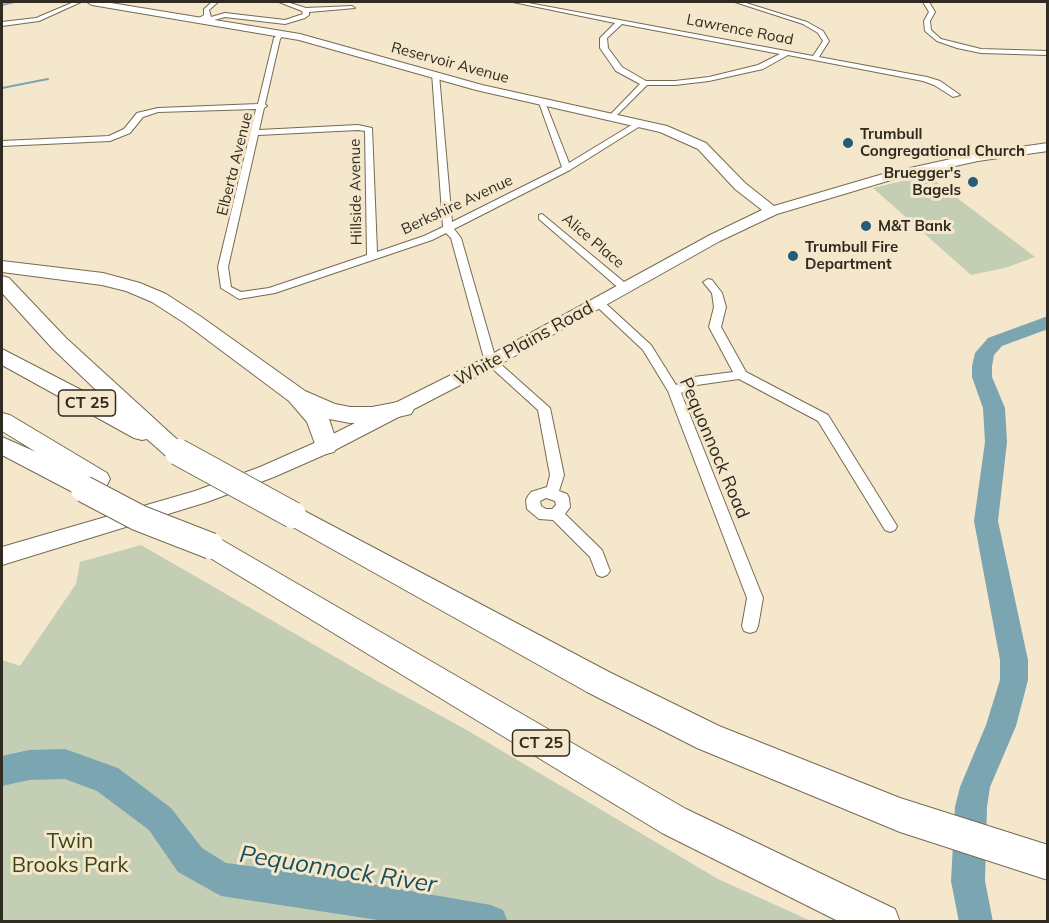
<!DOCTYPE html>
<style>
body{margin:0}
#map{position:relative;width:1049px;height:923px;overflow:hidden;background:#f4e7cb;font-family:Mulish,sans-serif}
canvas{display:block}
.frame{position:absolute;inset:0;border:3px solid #302b20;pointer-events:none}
</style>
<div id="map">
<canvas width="1049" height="923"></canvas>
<div class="frame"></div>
</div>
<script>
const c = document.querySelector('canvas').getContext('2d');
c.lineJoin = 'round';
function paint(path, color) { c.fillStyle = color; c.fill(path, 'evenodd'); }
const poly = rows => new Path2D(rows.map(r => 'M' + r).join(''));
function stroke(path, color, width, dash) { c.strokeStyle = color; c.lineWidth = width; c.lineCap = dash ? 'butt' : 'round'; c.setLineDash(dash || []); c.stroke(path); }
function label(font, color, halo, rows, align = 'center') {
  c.font = font + ' Mulish,sans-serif'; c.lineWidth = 6; c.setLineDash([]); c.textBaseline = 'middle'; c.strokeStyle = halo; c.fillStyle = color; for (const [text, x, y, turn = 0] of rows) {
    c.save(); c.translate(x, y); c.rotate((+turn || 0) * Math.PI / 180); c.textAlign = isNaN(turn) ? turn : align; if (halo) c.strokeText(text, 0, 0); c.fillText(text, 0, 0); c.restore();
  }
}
const green = poly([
 [927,175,1035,257,1005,268,971,275,873,188],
 [141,545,377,681,465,729,718,879,811,921,2,921,2,660,20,666,76,584,80,562]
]);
const stream = poly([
 [2,5,14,2],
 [2,88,48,79]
]);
const river = poly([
 [1048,316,1048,329,1002,346,994,355,992,366,992,377,1005,408,1007,442,998,521,1028,660,1028,680,1016,726,990,787,987,807,985,881,993,922,959,922,951,881,955,807,960,787,986,725,1000,680,1000,660,974,521,985,442,983,408,972,377,972,366,975,353,988,338,1048,316],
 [65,749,118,768,171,808,202,848,226,863,325,876,491,905,503,910,508,922,391,922,221,896,178,872,149,830,97,791,65,779,29,780,2,786,2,756,29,750,65,749]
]);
const minor = poly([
 [74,2,81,2,39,21,2,26,2,22,36,18,74,2],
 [212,2,218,2,209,10,211,17,225,13,285,20,303,14,302,11,279,2,287,2,306,8,352,6,355,8,309,12,309,15,305,18,285,24,225,17,207,22,199,20,199,18,204,15,204,9,212,2],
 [513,2,523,2,813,56,823,41,818,33,803,24,735,2,743,2,807,22,823,31,829,41,819,57,927,77,940,81,960,95,953,97,934,85,923,81,788,55,763,69,709,81,675,85,647,85,613,119,609,117,610,115,640,84,616,71,600,48,600,38,615,23,513,2],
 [622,24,780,54,758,65,709,77,675,81,646,81,622,67,608,48,607,38,622,24],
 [923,2,929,2,935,12,930,21,931,30,941,39,981,49,1048,51,1048,55,981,53,957,48,937,41,925,31,924,21,929,12,923,2],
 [280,32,285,33,280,39,265,104,267,106,264,108,259,130,358,125,372,128,377,252,424,236,443,227,432,73,439,75,452,222,562,167,538,100,545,102,569,163,638,121,645,123,570,170,454,229,461,238,496,360,550,408,564,475,559,491,567,494,569,498,570,507,565,514,602,550,610,571,607,575,602,577,597,575,590,557,553,520,539,519,527,509,526,500,528,496,531,492,547,487,550,475,538,410,485,362,451,238,446,233,432,240,275,293,239,299,221,288,218,267,256,109,158,112,143,117,130,133,110,141,2,146,2,141,109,136,124,129,137,113,158,108,258,104,274,38,280,32],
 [358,130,365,131,367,255,269,288,241,292,231,287,228,267,258,135,358,130],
 [546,498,555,501,556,505,552,509,546,509,541,506,540,501,546,498],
 [542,214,630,287,630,291,622,291,539,219,539,215,542,214],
 [708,279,712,280,722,293,726,307,721,327,746,372,828,415,897,526,895,530,890,532,885,530,818,421,739,379,697,385,681,393,763,598,758,626,756,631,750,633,744,631,742,626,747,598,668,391,643,350,593,303,595,301,603,301,651,345,676,385,694,377,733,372,709,327,714,307,712,293,703,282,708,279]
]);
const secondary = poly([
 [87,2,105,2,300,34,482,85,667,126,706,143,745,183,774,206,883,174,978,153,1048,143,1048,151,978,161,891,180,777,214,720,241,497,366,333,451,274,477,207,502,2,565,2,547,195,491,260,467,319,441,485,358,710,235,762,210,735,189,698,149,660,132,476,90,299,40,92,5,87,2]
]);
const motorway = poly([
 [2,261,103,273,140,283,166,294,200,316,305,391,335,404,350,407,372,407,403,401,411,404,414,409,411,414,372,423,350,423,329,419,338,446,334,452,326,454,318,452,307,422,289,401,186,324,152,302,126,291,102,285,2,272,2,261],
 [2,276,9,278,66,338,181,443,185,449,181,455,173,458,165,455,147,439,142,440,134,438,2,365,2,349,114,407,52,348,2,293,2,276],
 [2,413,10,415,107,473,110,479,107,485,95,487,93,496,84,498,2,455,2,437,36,452,2,431,2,413],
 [293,505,609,672,719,726,900,798,1048,845,1048,880,900,832,697,748,587,692,284,522,280,515,284,508,293,505],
 [211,535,220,539,686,809,895,909,900,922,840,922,662,833,202,553,198,546,202,539,211,535]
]);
const motorwayBridge = poly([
 [178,452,293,515],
 [84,489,139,518,211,546]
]);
const markers = [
 [848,143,6,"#245d77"],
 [973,182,6,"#245d77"],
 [866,226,6,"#245d77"],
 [793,256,6,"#245d77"]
];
const farStreetnames = [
 ["Lawrence Road",740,30,11],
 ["Reservoir Avenue",450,63,15],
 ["Elberta Avenue",235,164,-76],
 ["Hillside Avenue",356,192,-91],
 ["Berkshire Avenue",457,205,-25],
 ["Alice Place",593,241,40]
];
const farPoinames = [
 ["Trumbull",860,134],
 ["Congregational Church",860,151],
 ["Bruegger's",961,173,"right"],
 ["Bagels",961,190,"right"],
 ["M&T Bank",878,226],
 ["Trumbull Fire",805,247],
 ["Department",805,264]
];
const shields = [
 [87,403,57],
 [541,743,57]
];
const shieldNames = [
 ["CT 25",87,403],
 ["CT 25",541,743]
];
const streetNames = [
 ["White Plains Road",524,344,-29],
 ["Pequonnock Road",714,448,67]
];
const nearParknames = [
 ["Twin",70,842],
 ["Brooks Park",70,866]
];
const nearWaternames = [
 ["Pequonnock River",338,870,9]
];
paint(green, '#c4ceb5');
stroke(stream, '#7ba5b0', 2);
paint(river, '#7ba5b0');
stroke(minor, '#766b52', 2);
stroke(secondary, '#766b52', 2);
stroke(motorway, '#766b52', 2);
paint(minor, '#fff');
paint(secondary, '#fff');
paint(motorway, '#fff');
stroke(motorwayBridge, '#766b52', 28, []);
stroke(motorwayBridge, '#fff', 26);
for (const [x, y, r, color] of markers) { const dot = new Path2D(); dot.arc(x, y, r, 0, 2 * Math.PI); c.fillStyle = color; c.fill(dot); stroke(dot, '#f4e7cb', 2); }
label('15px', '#302b20', '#f4e7cb', farStreetnames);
label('bold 15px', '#302b20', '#f4e7cb', farPoinames, 'left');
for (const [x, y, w] of shields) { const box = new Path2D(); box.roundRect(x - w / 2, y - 13, w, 26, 4.5); c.fillStyle = '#f4e7cb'; c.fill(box); stroke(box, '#302b20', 1.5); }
label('bold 16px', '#302b20', null, shieldNames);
label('18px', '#302b20', '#f4e7cb', streetNames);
label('21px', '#384713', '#f4e7cb', nearParknames);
label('italic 24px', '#15505d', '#f4e7cb', nearWaternames);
</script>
